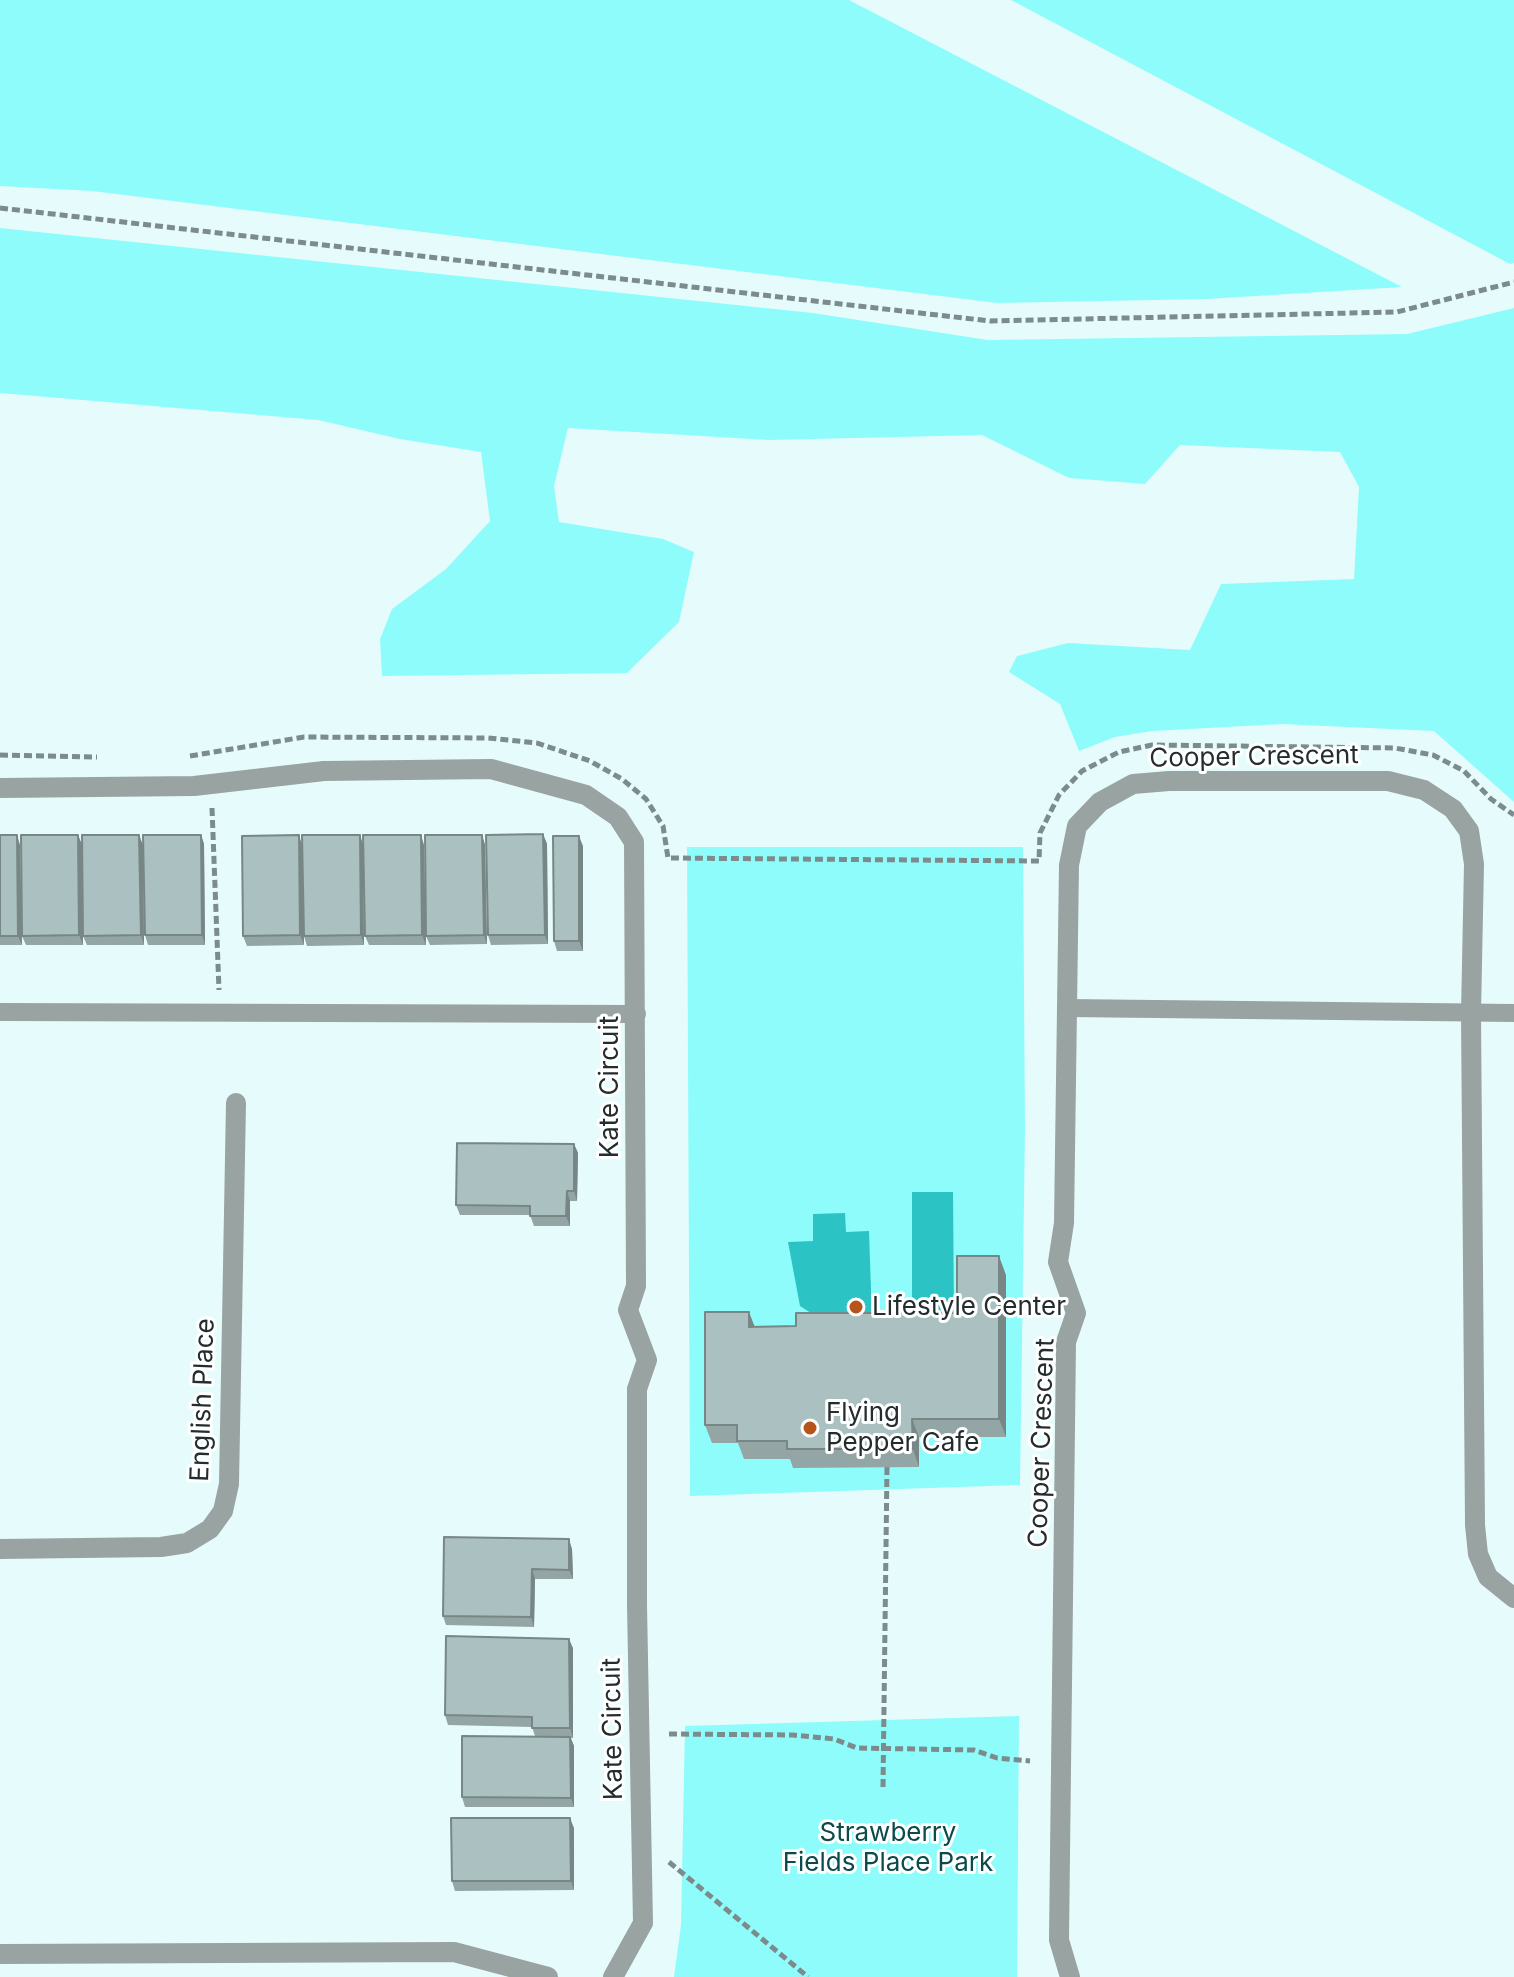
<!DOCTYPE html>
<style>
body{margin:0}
canvas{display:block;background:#e6fcfc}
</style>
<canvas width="1514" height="1977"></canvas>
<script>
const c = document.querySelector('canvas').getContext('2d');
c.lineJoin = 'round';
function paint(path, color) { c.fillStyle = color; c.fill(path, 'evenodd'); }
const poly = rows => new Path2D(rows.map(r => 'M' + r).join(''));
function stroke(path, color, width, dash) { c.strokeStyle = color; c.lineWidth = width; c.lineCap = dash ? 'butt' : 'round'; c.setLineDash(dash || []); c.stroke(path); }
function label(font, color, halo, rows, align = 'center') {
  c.font = font + ' Inter,sans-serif'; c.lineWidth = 6; c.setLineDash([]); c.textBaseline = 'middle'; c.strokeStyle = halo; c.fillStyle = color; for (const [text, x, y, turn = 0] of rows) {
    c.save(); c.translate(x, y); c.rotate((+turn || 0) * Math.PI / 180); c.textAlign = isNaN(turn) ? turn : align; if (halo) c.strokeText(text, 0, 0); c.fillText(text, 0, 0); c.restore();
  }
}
const green = poly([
 [0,0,849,0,1402,287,1207,299,997,303,92,191,0,186],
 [1011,0,1514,0,1514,263,1510,264],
 [0,228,813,313,988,340,1407,334,1514,308,1514,802,1434,731,1282,724,1152,731,1115,737,1079,751,1060,704,1009,672,1017,656,1068,643,1190,650,1221,584,1354,579,1359,487,1340,452,1180,445,1145,484,1069,478,982,435,769,440,568,428,554,486,559,522,663,539,694,552,679,622,627,673,382,676,380,639,392,609,446,569,490,521,481,452,400,439,318,420,0,393],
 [687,847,1023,847,1025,1129,1020,1485,690,1496],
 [1019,1716,1017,1977,674,1977,681,1925,685,1726]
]);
const water = poly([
 [912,1192,953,1192,954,1320,912,1320],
 [845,1213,846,1232,869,1231,872,1320,814,1315,800,1306,788,1242,813,1241,813,1214]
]);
const path = poly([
 [0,208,990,321,1397,312,1514,282],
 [0,755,97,757],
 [190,756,304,737,488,738,537,743,590,761,622,779,646,799,663,826,668,858,1039,861,1040,833,1059,795,1082,771,1119,752,1152,745,1395,748,1433,755,1464,771,1491,799,1514,815],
 [212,808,219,990],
 [669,1734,793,1735,834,1739,857,1748,974,1750,997,1758,1030,1761],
 [883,1787,887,1467],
 [669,1862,808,1977]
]);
const service = poly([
 [1066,1008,1514,1013],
 [0,1012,637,1014]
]);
const minor = poly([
 [0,788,194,786,324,771,491,769,586,795,618,817,634,842,636,1286,628,1310,647,1360,637,1389,637,1605,643,1923,613,1977],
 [0,1549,161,1547,187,1543,210,1529,223,1511,229,1484,236,1103],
 [0,1954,454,1952,548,1977],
 [1070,1977,1059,1940,1066,1342,1076,1313,1058,1262,1064,1223,1069,865,1077,826,1100,802,1133,784,1169,781,1388,781,1424,790,1453,809,1469,831,1474,864,1471,1013,1475,1525,1478,1554,1488,1577,1514,1598]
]);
const wall = poly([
 [543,834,547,844,548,944,491,945,488,935],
 [0,835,20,845,22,945,0,945],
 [78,835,82,845,83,945,26,945,22,936],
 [201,835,204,844,205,945,148,945,145,935],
 [360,835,363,845,364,945,307,946,304,936],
 [482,835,485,845,487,944,430,945,426,936],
 [143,845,144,945,87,945,83,936],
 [302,845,304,945,247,946,243,936],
 [424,845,426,945,369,945,365,936],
 [583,846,583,951,557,951,554,941],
 [574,1144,578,1153,577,1201,570,1201,570,1226,534,1226,530,1215,460,1215,456,1205],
 [1006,1275,1006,1437,919,1437,919,1467,793,1468,790,1459,744,1459,738,1443,712,1443,705,1425,754,1326,796,1326,957,1313],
 [572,1549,573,1579,535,1579,534,1627,446,1625,443,1616],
 [573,1648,573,1738,571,1738,574,1746,574,1807,465,1807,462,1797,535,1736,532,1727,448,1725,445,1715],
 [574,1828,574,1890,455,1891,452,1881]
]);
const shadedWall = poly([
 [543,834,547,844,548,944,545,935],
 [17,835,20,845,22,945,18,936],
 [78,835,82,845,83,945,79,935],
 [139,835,143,845,144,945,141,935],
 [201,835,204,844,205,945,202,935],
 [299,835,302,845,304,945,300,935],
 [360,835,363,845,364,945,361,935],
 [421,835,424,845,426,945,422,935],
 [482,835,485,845,487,944,484,935],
 [579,836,583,846,583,951,579,941],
 [574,1144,578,1153,577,1201,574,1191],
 [567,1191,570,1201,570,1226,566,1216],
 [999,1256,1006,1275,1006,1437,999,1419],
 [749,1312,756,1330,749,1327],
 [912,1419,919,1437,919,1467,913,1449],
 [569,1539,572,1549,573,1579,569,1570],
 [532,1569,535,1579,534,1627,531,1617],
 [569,1639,573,1648,573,1738,570,1728],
 [570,1737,574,1746,574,1807,571,1798],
 [570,1818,574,1828,574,1890,571,1881]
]);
const building = poly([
 [543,834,545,935,488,935,486,835,543,834],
 [0,835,17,835,18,936,0,936,0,835],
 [21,835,78,835,79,935,22,936,21,835],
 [82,835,139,835,141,935,83,936,82,835],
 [143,835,201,835,202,935,145,935,143,835],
 [299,835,300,935,243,936,242,836,299,835],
 [302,835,360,835,361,935,304,936,302,835],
 [363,835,421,835,422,935,365,936,363,835],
 [425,835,482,835,484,935,426,936,425,835],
 [553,836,579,836,579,941,554,941,553,836],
 [457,1143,574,1144,574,1191,567,1191,566,1216,530,1216,530,1206,456,1205,457,1143],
 [957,1256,999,1256,999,1419,912,1419,913,1449,787,1449,787,1441,737,1441,737,1425,705,1425,705,1312,749,1312,749,1327,796,1326,796,1313,957,1313,957,1256],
 [444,1537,569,1539,569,1570,532,1569,531,1617,443,1616,444,1537],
 [446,1636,569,1639,570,1728,532,1728,532,1717,445,1715,446,1636],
 [462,1736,570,1737,571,1798,462,1797,462,1736],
 [451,1818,570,1818,571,1881,452,1881,451,1818]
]);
const markers = [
 [856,1307,8,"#b7541c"],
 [810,1428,8,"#b7541c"]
];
const streetNames = [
 ["Cooper Crescent",1254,757,-1],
 ["Kate Circuit",610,1087,-90],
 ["English Place",203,1400,-88],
 ["Cooper Crescent",1042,1443,-88],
 ["Kate Circuit",613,1729,-91]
];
const poiNames = [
 ["Lifestyle Center",872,1307],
 ["Flying",826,1413],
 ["Pepper Cafe",826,1443]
];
const parkNames = [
 ["Strawberry",888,1833],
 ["Fields Place Park",888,1863]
];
paint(green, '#8ffcfc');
paint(water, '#2bc3c4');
stroke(path, '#7c8b8b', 5, [8, 4]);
stroke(service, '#99a3a2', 18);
stroke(minor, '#99a3a2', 20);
paint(wall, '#93a5a5');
paint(shadedWall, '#788686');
paint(building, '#abc0c0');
stroke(building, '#788686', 2);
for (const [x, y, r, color] of markers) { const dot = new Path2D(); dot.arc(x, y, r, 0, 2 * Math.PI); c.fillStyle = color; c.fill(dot); stroke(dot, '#fff', 3); }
label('26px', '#242d2d', '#fff', streetNames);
label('26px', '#242d2d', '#fff', poiNames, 'left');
label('26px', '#0c4b4c', '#fff', parkNames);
</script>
